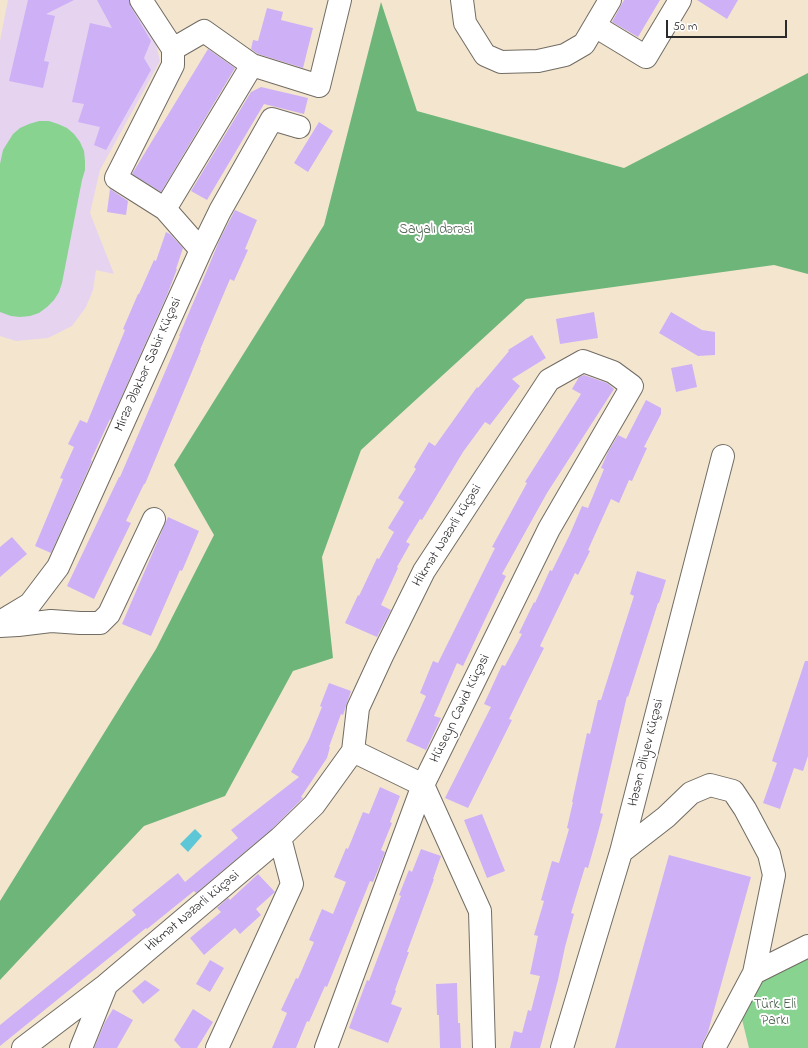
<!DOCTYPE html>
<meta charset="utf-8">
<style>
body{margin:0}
#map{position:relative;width:808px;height:1048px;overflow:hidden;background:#f4e6ce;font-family:"Indie Flower",sans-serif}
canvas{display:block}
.scale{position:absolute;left:666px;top:20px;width:121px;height:18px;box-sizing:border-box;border:2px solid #2b2b2b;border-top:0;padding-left:5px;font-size:12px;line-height:14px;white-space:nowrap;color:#2b2b2b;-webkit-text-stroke:3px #fff;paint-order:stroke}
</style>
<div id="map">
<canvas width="808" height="1048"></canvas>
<div class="scale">50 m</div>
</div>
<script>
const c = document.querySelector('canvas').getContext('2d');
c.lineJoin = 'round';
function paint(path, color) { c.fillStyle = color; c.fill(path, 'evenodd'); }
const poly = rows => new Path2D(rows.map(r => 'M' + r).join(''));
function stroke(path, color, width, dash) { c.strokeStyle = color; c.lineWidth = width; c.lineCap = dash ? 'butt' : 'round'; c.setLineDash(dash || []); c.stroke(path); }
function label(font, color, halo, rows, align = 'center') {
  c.font = font + ' "Indie Flower",sans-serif'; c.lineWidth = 4; c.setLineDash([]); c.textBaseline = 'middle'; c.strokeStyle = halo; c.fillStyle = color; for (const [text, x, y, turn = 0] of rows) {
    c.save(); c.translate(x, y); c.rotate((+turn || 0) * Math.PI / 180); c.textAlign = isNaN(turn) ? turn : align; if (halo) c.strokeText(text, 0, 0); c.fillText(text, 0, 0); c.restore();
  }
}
const built = poly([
 [8,0,132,0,156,44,160,61,100,170,90,213,114,274,96,270,93,290,86,307,72,326,48,338,16,341,0,336,0,41]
]);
const green = poly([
 [39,121,49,121,58,124,67,128,74,134,80,142,84,151,85,161,85,170,82,180,62,283,59,292,54,300,47,307,39,313,30,316,20,317,11,316,0,312,0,164,3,150,13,134,20,128,29,124],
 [808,949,808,1048,749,1048,738,1003,777,966]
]);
const forest = poly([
 [381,2,417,111,624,168,808,73,808,274,774,265,526,299,361,450,322,557,333,658,293,671,225,796,144,826,0,980,0,901,156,649,214,535,174,465,324,225]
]);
const water = poly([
 [195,829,202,836,188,852,180,844]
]);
const building = poly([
 [28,0,74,0,46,14,55,16,44,61,49,62,43,88,9,81],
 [97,0,129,0,131,7,151,41,144,58,151,70,106,150,94,145,100,127,78,122,84,104,72,102,90,23,112,28],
 [624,0,660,0,638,37,612,22],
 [697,0,738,0,727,19],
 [267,8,283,12,281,20,313,28,303,68,258,54,251,49,253,40,258,41],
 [208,49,235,68,161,192,132,174],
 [261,87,308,98,304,114,264,104,207,200,191,191,251,92],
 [319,122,333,131,308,172,294,163],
 [110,189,128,201,126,215,107,212],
 [235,210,257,220,245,249,248,250,234,281,230,279,200,350,201,350,160,448,145,484,144,484,126,521,131,523,94,599,67,586,119,477,120,477,171,358,180,336,179,336,205,275,220,239],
 [166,232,170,234,183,248,176,269,177,269,167,295,111,420,110,419,91,460,92,461,51,553,35,546,63,479,60,478,74,447,68,444,80,420,87,423,125,330,123,329,138,294,139,294,154,260,156,261],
 [594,312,598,338,560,344,556,319],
 [671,312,702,330,715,332,715,355,698,356,659,333],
 [532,335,546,358,512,379,520,386,490,425,485,422,463,452,422,520,420,519,406,542,410,544,397,567,398,568,381,605,391,610,377,637,345,623,358,595,359,596,377,558,379,559,394,532,388,528,404,502,398,498,416,469,414,467,429,442,435,446,477,387,478,388,509,351,508,350],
 [692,364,697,387,676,392,671,368],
 [584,375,607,383,614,389,547,493,502,574,506,576,491,607,463,666,457,663,434,716,441,718,426,750,406,741,426,696,420,693,433,661,438,663,495,548,492,547,527,483,525,482,581,394,572,389,579,377],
 [646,400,661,408,661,414,644,447,647,448,632,481,629,480,619,503,611,499,588,550,590,551,578,575,575,573,540,646,544,648,526,684,509,719,512,720,468,808,445,798,491,707,484,704,502,665,505,666,522,634,519,633,534,602,535,603,550,570,552,571,570,534,582,506,588,508,604,469,601,468,608,452,618,435,626,439],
 [168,517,199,531,182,571,180,570,151,636,122,624],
 [12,537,27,554,0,577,0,547],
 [637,571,666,580,659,603,658,603,628,697,627,696,600,813,603,814,596,840,588,868,585,867,571,913,574,914,565,947,558,980,540,1048,510,1048,514,1031,522,1033,528,1010,531,1011,540,976,530,974,538,936,534,935,544,901,541,900,552,861,559,863,569,829,567,828,573,802,572,802,587,733,590,734,598,700,601,700,623,630,634,596,630,594],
 [805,661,808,661,808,756,803,771,794,768,780,809,763,803,777,763,772,761],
 [329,683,351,691,343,715,341,714,329,747,330,747,327,758,301,797,303,798,272,829,196,893,194,891,147,929,146,928,0,1046,0,1025,136,915,132,910,178,873,185,882,238,838,231,830,299,777,291,772,309,739,322,707,320,706],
 [380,787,400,796,390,822,392,823,381,850,385,852,373,882,370,881,327,987,325,986,309,1022,307,1021,296,1048,272,1048,287,1013,281,1010,296,978,298,979,314,942,309,940,322,909,333,914,346,882,334,877,346,848,348,849,363,812,369,814],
 [482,814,505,871,487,878,464,820],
 [421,849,441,856,433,879,434,879,407,952,409,952,395,990,396,991,391,1004,402,1008,388,1043,349,1028,367,980,369,981,401,896,399,895,409,870,412,872],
 [669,855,751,877,719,992,708,1032,703,1042,702,1048,615,1048],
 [258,874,275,892,256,909,261,915,240,934,235,928,204,955,190,938,221,912,217,908,228,898,230,900],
 [210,960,224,968,210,992,196,984],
 [145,980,160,990,143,1004,132,991],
 [457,983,458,1023,460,1023,461,1048,440,1048,439,1015,437,1015,436,984],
 [113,1009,133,1020,117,1048,94,1048,105,1022],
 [193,1009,213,1022,197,1048,181,1048,174,1040]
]);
const minor = poly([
 [141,0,173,49,173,65,116,178,165,209,201,250],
 [462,0,465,23,485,55,501,62,538,61,565,55,584,44,610,0],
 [595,26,646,57,680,0],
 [173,49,204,31,252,65,319,86,340,0],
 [165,209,252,65],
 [0,622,30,604,58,567,201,250,220,211,272,119,299,127],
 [0,626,18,625,51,621,80,623,100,623,109,614,154,519],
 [353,751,423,785,480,911,484,1048],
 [621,852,666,817,691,793,710,785,733,791,745,809,769,854,774,875,754,973,714,1048],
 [754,973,808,946],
 [23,1048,106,985,280,838,314,805,353,751,358,708,382,656,424,571,549,380,583,361,613,372,632,386,549,529,423,785,326,1048],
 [81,1048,106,986],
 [217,1048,292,884,280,838],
 [562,1048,621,852,723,456]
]);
const parkNames = [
 ["Sayalı dərəsi",436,231],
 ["Türk Eli",775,1006],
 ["Parkı",775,1022]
];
const streetNames = [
 ["Mirzə Ələkbər Sabir Küçəsi",149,365,-66],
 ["Hikmət Nəzərli küçəsi",448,536,-58],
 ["Hüseyn Cavid Küçəsi",461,709,-64],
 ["Həsən Əliyev Küçəsi",647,753,-76],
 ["Hikmət Nəzərli küçəsi",193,912,-40]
];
paint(built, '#e6d3f0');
paint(green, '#88d390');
paint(forest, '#6eb57a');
paint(water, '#5dc7d8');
paint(building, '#ceb0f6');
stroke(minor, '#716c64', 24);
stroke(minor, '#fff', 22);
label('14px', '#475d49', '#fff', parkNames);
label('14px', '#2b2b2b', '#fff', streetNames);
</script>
